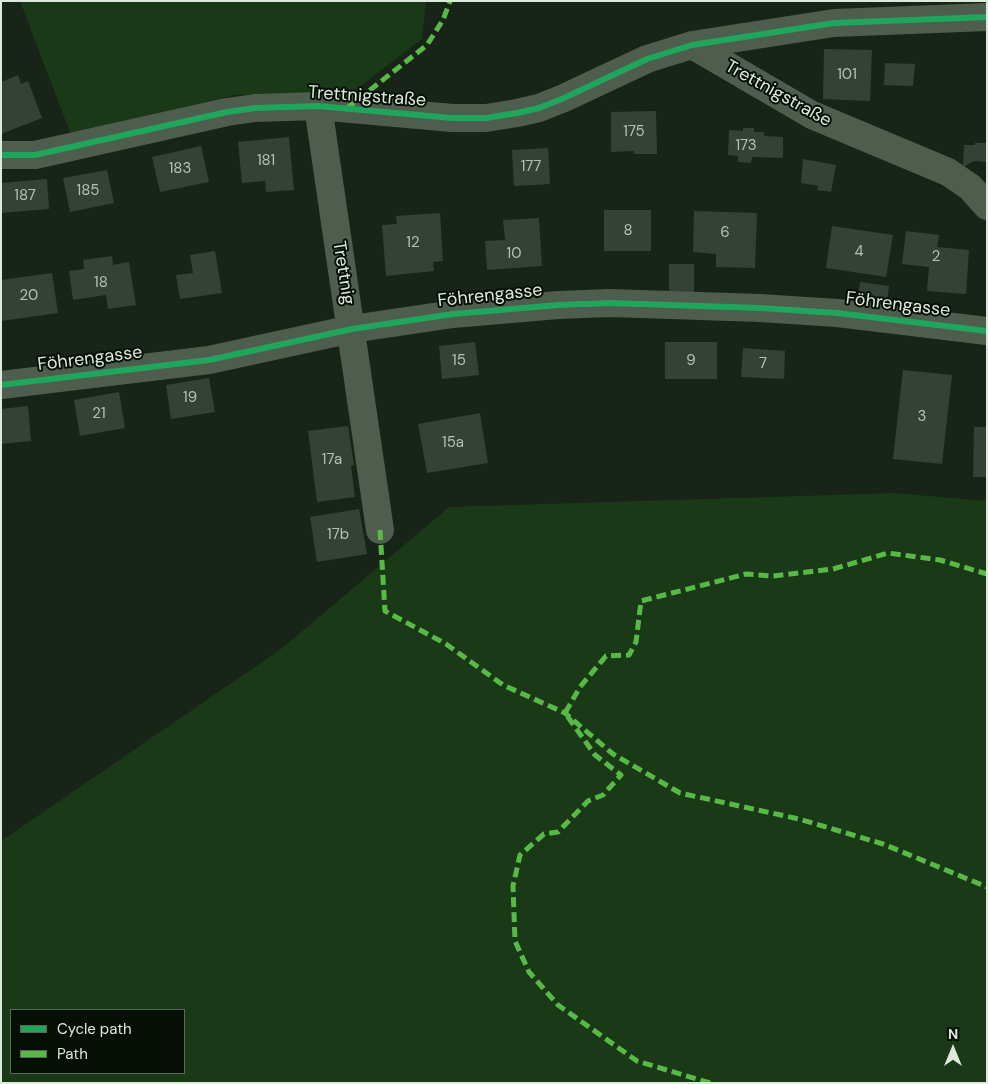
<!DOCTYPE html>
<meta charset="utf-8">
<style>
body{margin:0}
#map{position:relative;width:988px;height:1084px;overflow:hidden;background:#182417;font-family:"DM Sans",sans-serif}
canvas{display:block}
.frame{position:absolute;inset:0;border:2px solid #ddeadb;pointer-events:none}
.legend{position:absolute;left:10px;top:1009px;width:175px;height:65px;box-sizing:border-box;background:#060f06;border:1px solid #5c675b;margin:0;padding:6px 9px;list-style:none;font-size:15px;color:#ddeadb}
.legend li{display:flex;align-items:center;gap:10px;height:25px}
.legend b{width:25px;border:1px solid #5c675b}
.north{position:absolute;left:928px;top:1024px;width:50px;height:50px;-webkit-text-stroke:4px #060f06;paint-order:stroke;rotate:0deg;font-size:14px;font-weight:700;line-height:20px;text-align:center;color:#ddeadb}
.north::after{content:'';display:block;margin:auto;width:18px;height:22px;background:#ddeadb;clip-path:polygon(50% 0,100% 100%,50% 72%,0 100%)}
</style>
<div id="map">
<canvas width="988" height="1084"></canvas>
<div class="frame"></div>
<ul class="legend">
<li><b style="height:6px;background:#20a55d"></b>Cycle path</li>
<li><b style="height:6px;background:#58b947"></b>Path</li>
</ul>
<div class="north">N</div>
</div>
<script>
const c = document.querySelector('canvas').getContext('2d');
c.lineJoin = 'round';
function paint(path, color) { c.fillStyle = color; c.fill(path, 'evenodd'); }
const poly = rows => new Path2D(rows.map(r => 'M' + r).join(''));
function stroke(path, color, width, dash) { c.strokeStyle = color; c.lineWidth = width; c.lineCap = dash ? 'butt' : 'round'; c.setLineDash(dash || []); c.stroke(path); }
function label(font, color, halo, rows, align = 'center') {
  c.font = font + ' "DM Sans",sans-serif'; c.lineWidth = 4; c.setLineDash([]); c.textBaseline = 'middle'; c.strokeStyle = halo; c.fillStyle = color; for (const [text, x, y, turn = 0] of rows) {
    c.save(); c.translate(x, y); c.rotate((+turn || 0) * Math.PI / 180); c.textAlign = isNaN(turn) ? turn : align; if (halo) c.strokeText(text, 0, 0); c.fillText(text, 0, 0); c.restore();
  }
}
const green = poly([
 [20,1,426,1,422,39,353,92,235,95,71,135],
 [894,493,987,501,987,1083,1,1083,1,841,281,649,449,507],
 [11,1010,184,1010,184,1073,11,1073]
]);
const building = poly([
 [824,49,872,50,870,101,823,99],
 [885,63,915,64,913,86,884,85],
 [18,75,21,84,28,81,42,118,1,134,1,82],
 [656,111,657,154,634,154,634,151,611,152,611,112],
 [743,128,754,128,754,132,764,132,764,136,783,137,783,158,752,157,751,163,738,162,738,156,728,155,729,130,743,131],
 [289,137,294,190,266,192,265,181,242,183,238,142],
 [975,143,987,143,987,162,974,161,963,167,964,145,975,145],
 [201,146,209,182,160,192,152,157],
 [548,148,550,184,514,186,512,150],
 [803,159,836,165,831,192,817,190,818,186,801,183],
 [107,170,114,203,70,212,63,178],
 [47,179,49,209,1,213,1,183],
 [604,210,651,210,651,251,604,251],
 [694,211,757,213,755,268,716,267,716,254,693,252],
 [440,213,443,261,433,262,434,271,386,276,382,225,397,224,396,216],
 [539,218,542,266,487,270,485,241,505,240,503,220],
 [832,226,893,235,886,277,826,268],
 [906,231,939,235,937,247,969,250,966,294,927,291,929,267,902,264],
 [215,251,222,293,180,299,176,275,193,273,190,255],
 [112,256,113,265,129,262,136,305,108,309,106,295,73,300,69,271,84,269,83,260],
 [669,264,694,264,694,295,669,295],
 [52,273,58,313,1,321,1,280],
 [860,282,889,286,886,308,857,304],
 [475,342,479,375,442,379,439,346],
 [665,342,717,342,717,379,665,379],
 [743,348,785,351,784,379,741,377],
 [903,370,952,375,942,464,893,459],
 [209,378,215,412,171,419,166,385],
 [119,392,125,428,80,436,74,400],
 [28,406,31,441,1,444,1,409],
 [480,413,488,463,427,473,418,424],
 [348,426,354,465,351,466,355,497,317,502,308,431],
 [974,427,987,427,987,477,973,477],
 [359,509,367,554,317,562,310,517]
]);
const minor = poly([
 [692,45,812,115,948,172,970,187,987,206],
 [318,106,380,530],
 [1,155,35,155,227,112,255,108,318,106,452,118,486,118,517,113,539,108,564,98,647,59,692,45,834,23,987,17],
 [1,385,209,360,352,329,453,314,558,305,610,303,760,308,837,313,987,331]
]);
const quiet = poly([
 [346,109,427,45,443,20,450,1],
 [380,530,385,611,446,644,503,685,565,713,613,754,680,793,799,819,883,844,987,887],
 [710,1083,637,1061,558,1005,529,972,515,941,513,886,520,855,544,834,558,832,588,801,603,795,621,775,595,755,565,713,580,687,606,656,629,655,636,642,641,601,746,574,773,576,833,569,888,553,940,560,987,574]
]);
const cycleway = poly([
 [1,155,35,155,227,112,255,108,318,106,452,118,486,118,517,113,539,108,564,98,647,59,692,45,834,23,987,17],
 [1,385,209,360,352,329,453,314,558,305,610,303,760,308,837,313,987,331]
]);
const numberNames = [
 ["101",847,75],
 ["175",634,132],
 ["173",746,146],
 ["181",266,161],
 ["177",531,167],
 ["183",180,169],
 ["185",88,191],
 ["187",25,196],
 ["8",628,231],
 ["6",725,233],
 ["12",413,243],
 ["4",859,252],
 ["10",514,254],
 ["2",936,257],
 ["18",101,283],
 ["20",29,296],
 ["15",459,361],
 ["9",691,361],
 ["7",763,364],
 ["19",190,398],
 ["21",99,414],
 ["3",922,417],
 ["15a",453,443],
 ["17a",332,460],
 ["17b",338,535]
];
const streetNames = [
 ["Trettnigstraße",778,94,29],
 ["Trettnigstraße",367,97,4],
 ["Trettnig",343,273,81],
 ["Föhrengasse",490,296,-6],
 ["Föhrengasse",898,305,7],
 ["Föhrengasse",90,359,-7]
];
paint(green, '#193917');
paint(building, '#364136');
stroke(minor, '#4e5d4d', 28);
stroke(quiet, '#58b947', 5, [10, 5]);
stroke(cycleway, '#20a55d', 6);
label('15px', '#b3c0b2', null, numberNames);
label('18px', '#ddeadb', '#060f06', streetNames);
</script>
